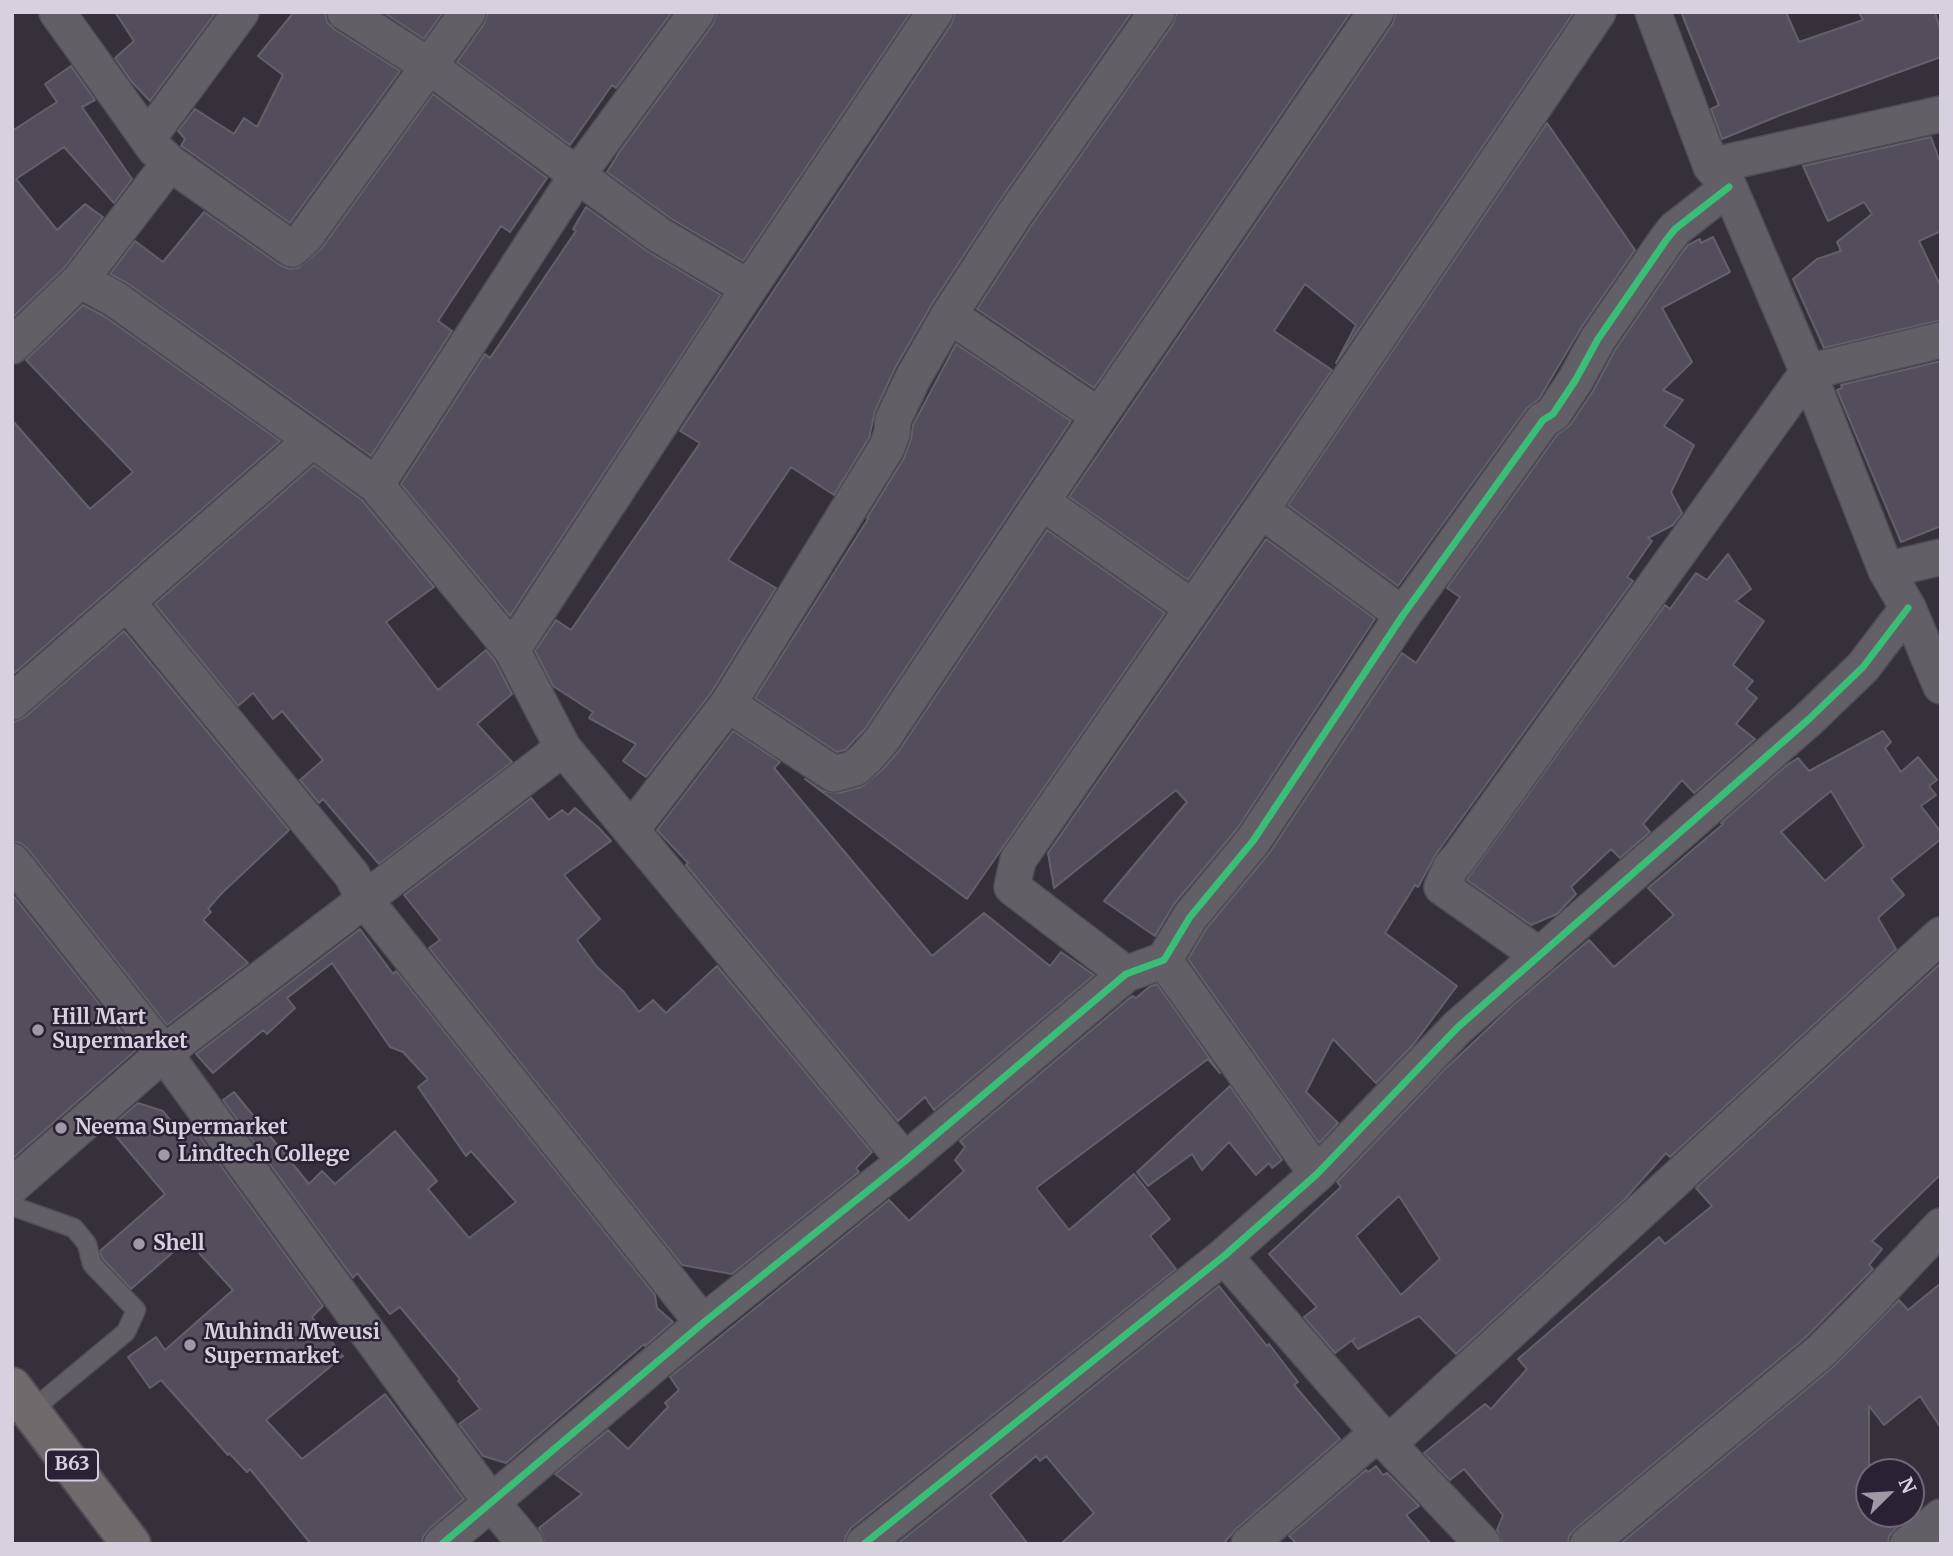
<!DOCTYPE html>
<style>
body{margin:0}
#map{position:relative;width:1953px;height:1556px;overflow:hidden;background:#35303a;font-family:Merriweather,serif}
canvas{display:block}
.frame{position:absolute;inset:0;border:14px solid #d7d1de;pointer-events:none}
.north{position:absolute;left:1855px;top:1458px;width:70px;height:70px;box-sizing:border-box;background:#2b2135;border:2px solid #706779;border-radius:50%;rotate:66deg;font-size:19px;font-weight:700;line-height:28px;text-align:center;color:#d7d1de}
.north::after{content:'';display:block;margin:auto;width:24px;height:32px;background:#9e99a5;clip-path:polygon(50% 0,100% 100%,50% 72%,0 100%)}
</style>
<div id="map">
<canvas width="1953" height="1556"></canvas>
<div class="frame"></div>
<div class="north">N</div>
</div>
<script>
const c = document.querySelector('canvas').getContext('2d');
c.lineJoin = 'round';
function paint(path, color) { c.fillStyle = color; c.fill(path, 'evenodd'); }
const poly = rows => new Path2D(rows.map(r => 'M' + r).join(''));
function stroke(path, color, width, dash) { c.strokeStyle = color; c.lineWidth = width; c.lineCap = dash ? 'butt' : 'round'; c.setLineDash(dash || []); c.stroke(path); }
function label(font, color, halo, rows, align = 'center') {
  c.font = font + ' Merriweather,serif'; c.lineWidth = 5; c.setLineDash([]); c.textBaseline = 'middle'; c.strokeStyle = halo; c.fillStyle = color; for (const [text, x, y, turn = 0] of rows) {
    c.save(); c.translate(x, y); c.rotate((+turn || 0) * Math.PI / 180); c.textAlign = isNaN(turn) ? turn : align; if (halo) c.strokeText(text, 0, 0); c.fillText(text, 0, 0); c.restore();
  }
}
const building = poly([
 [115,12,216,12,150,101,131,81,115,58,134,41,115,12],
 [294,12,325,12,327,22,334,29,400,71,290,223,183,147,181,146,185,139,178,131,195,109,234,134,244,118,257,127,283,75,258,56,294,12],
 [383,12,443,12,424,39,383,12],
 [488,12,672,12,616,88,612,85,570,145,457,62,484,24,488,12],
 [717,12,911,12,743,261,670,218,607,172,620,151,713,24,717,12],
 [955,12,1132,12,998,203,932,304,895,368,875,411,869,438,834,495,791,467,728,560,776,588,711,693,646,777,623,761,636,744,589,718,593,712,553,686,535,651,556,620,571,630,700,443,680,431,952,23,955,12],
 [1177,12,1351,12,1094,388,977,309,1031,226,1173,24,1177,12],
 [1396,12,1574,12,1336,363,1356,325,1305,284,1274,331,1332,370,1188,580,1069,497,1393,23,1396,12],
 [1681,12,1786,12,1799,42,1863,20,1859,12,1935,12,1941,33,1941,57,1783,114,1722,139,1711,109,1719,105,1681,12],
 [71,66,95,100,82,107,132,179,114,203,64,147,16,179,57,230,85,204,103,217,65,267,12,318,12,131,57,102,45,84,71,66],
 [433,94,547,178,510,232,501,226,438,321,452,331,371,456,127,283,110,274,135,241,163,262,204,212,280,265,289,269,298,268,321,249,433,94],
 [1547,123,1635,250,1581,328,1539,399,1527,408,1398,586,1288,505,1547,123],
 [1931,137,1941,165,1941,231,1919,241,1941,287,1941,320,1824,348,1793,279,1817,259,1841,251,1837,242,1872,214,1864,202,1828,221,1803,166,1931,137],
 [586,207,647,251,721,295,510,616,401,484,485,354,490,358,576,231,573,229,586,207],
 [1713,237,1730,272,1662,308,1692,362,1663,390,1683,400,1664,426,1694,445,1671,492,1682,513,1673,525,1648,538,1652,541,1627,577,1633,581,1436,854,1418,887,1415,885,1385,933,1457,986,1413,1045,1376,1083,1333,1039,1306,1092,1338,1123,1319,1143,1188,959,1206,929,1270,852,1402,653,1416,663,1460,597,1447,588,1557,435,1570,425,1593,391,1615,350,1683,251,1688,245,1700,239,1701,243,1713,237],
 [83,305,104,316,280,441,12,675,12,420,90,509,133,472,26,360,83,305],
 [956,344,1071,421,865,729,845,750,837,752,755,698,868,519,867,518,904,458,911,439,913,425,956,344],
 [1941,361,1941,526,1901,542,1837,390,1842,388,1841,385,1941,361],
 [314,465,362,500,434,587,386,622,438,690,486,650,495,661,512,694,477,724,512,762,379,864,323,799,319,803,300,780,323,760,282,711,273,719,253,693,238,706,155,604,314,465],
 [1047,530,1165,613,967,899,805,779,823,791,839,793,861,787,882,770,898,752,1047,530],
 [1266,539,1375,619,1237,829,1174,904,1155,936,1104,901,1187,802,1176,790,1054,888,1048,853,1266,539],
 [1728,554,1751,589,1736,601,1764,621,1733,665,1753,681,1746,689,1757,698,1736,724,1755,739,1694,793,1682,780,1643,824,1650,832,1620,858,1611,849,1571,887,1576,894,1557,914,1531,925,1467,880,1468,878,1665,605,1670,609,1696,573,1707,580,1728,554],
 [124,631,289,830,221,894,208,909,211,912,203,920,248,963,167,1025,28,849,20,843,12,841,12,723,25,717,124,631],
 [733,731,780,762,774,768,932,956,984,913,1050,966,1061,952,1094,975,934,1110,925,1097,898,1121,686,865,688,863,657,830,733,731],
 [1883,731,1891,742,1885,748,1901,772,1918,757,1937,780,1929,786,1936,795,1921,806,1941,832,1941,839,1891,879,1904,895,1878,918,1896,949,1670,1157,1666,1153,1625,1199,1456,1354,1419,1316,1358,1349,1352,1341,1355,1338,1335,1353,1304,1317,1317,1307,1269,1254,1341,1187,1337,1182,1444,1070,1512,1006,1589,940,1614,967,1674,915,1648,888,1723,824,1721,823,1787,765,1798,758,1809,771,1883,731],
 [1831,791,1864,846,1825,881,1781,832,1831,791],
 [1399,1196,1440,1259,1401,1295,1356,1236,1399,1196],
 [531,798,549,820,562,810,568,815,575,808,598,827,611,841,564,875,600,919,577,940,597,967,624,992,639,1012,653,1000,666,1013,717,966,872,1152,856,1168,859,1172,732,1274,682,1265,429,948,440,940,404,895,531,798],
 [12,894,136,1050,12,1159,12,894],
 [360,929,393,974,396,971,655,1295,657,1308,673,1322,645,1346,644,1344,506,1463,483,1456,459,1424,480,1409,458,1381,460,1379,400,1307,390,1314,357,1273,353,1278,223,1100,234,1092,309,1184,322,1171,335,1184,395,1131,437,1181,428,1189,469,1238,516,1202,471,1151,466,1156,418,1087,428,1079,403,1052,390,1047,332,963,287,998,295,1008,267,1034,263,1030,213,1073,196,1054,360,929],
 [1941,963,1941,1174,1872,1241,1882,1249,1869,1265,1873,1269,1806,1337,1575,1529,1569,1536,1568,1544,1503,1544,1497,1530,1503,1515,1464,1469,1450,1480,1424,1453,1485,1404,1491,1409,1527,1369,1518,1359,1659,1237,1665,1244,1712,1206,1696,1188,1941,963],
 [1157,984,1220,1073,1208,1059,1036,1188,1069,1230,1134,1174,1170,1219,1150,1236,1176,1269,851,1528,846,1536,844,1544,546,1544,539,1528,582,1494,555,1474,608,1430,628,1449,668,1407,665,1403,679,1390,670,1377,889,1200,909,1221,964,1171,955,1160,965,1147,960,1141,1132,996,1136,998,1149,987,1157,984],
 [1230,1086,1282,1160,1272,1168,1269,1163,1256,1175,1229,1142,1202,1170,1192,1154,1148,1186,1137,1172,1230,1086],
 [138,1103,163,1111,182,1135,192,1126,323,1306,312,1317,343,1356,266,1420,302,1459,385,1394,464,1499,429,1529,423,1537,422,1544,311,1544,250,1469,247,1472,229,1453,228,1455,161,1380,150,1388,128,1357,156,1337,165,1350,233,1290,187,1240,131,1289,102,1258,100,1251,165,1194,109,1128,138,1103],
 [1941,1283,1941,1428,1920,1396,1884,1425,1869,1406,1869,1514,1913,1514,1895,1529,1889,1536,1888,1544,1620,1544,1833,1367,1899,1300,1908,1310,1941,1283],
 [1219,1286,1267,1346,1269,1344,1298,1382,1294,1385,1340,1439,1236,1529,1223,1544,1061,1544,1094,1513,1046,1456,1040,1461,1036,1456,990,1495,1028,1544,897,1544,1219,1286],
 [1376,1466,1383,1475,1387,1473,1419,1506,1406,1515,1431,1544,1297,1544,1289,1536,1366,1470,1368,1472,1376,1466]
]);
const service = poly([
 [12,1206,74,1228,87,1244,92,1264,136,1310,126,1332,31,1411]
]);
const minor = poly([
 [57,12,155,149,170,163,292,249,305,237,468,12],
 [345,12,429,66,659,235,749,288],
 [1653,12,1711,166,1729,187,1808,372,1886,570,1908,608,1941,686],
 [148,138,241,12],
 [1711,166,1941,114],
 [80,280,115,299,376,485,512,650,563,748,905,1161],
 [949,315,1099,416],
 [12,346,80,280,170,163],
 [376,485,578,174,697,12],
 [1042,502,1193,608],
 [1261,510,1403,615],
 [1886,570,1941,557],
 [127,602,352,875,364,899,703,1323],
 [512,650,749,288,935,12],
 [12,702,312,440],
 [728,704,834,774,855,768,867,757,881,741,1099,416,1376,12],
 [631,830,728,704,887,447,892,433,893,420,913,378,949,315,1014,215,1157,12],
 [12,861,164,1053,491,1502,526,1544],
 [1540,956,1442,887,1451,867,1459,858,1808,372,1941,340],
 [1164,960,1317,1174],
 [1126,974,1012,887,1018,860,1261,510,1598,12],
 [12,1186,164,1053,563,748],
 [1224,1256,1388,1444,1483,1544],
 [1388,1444,1941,935],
 [442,1544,703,1323,905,1161,1126,974,1164,960,1190,917,1253,841,1403,615,1543,420,1553,414,1575,381,1598,339,1667,239,1675,229,1729,187],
 [864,1544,1224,1256,1317,1174,1458,1027,1809,719,1863,667,1908,608],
 [1249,1544,1379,1432],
 [1588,1544,1820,1352,1864,1308,1941,1226],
 [1908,1544,1941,1517]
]);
const trunk = poly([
 [12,1387,131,1544]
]);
const cycleway = poly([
 [442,1544,703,1323,905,1161,1126,974,1164,960,1190,917,1253,841,1403,615,1543,420,1553,414,1575,381,1598,339,1667,239,1675,229,1729,187],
 [864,1544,1224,1256,1317,1174,1458,1027,1809,719,1863,667,1908,608]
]);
const markers = [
 [38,1030,7,"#9e99a5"],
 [61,1128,7,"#9e99a5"],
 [164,1155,7,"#9e99a5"],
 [139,1244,7,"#9e99a5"],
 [190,1345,7,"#9e99a5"]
];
const shields = [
 [72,1465,52]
];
const shieldNames = [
 ["B63",72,1465]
];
const poiNames = [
 ["Hill Mart",52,1018],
 ["Supermarket",52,1042],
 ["Neema Supermarket",75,1128],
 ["Lindtech College",178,1155],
 ["Shell",153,1244],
 ["Muhindi Mweusi",204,1333],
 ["Supermarket",204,1357]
];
paint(building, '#544d5c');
stroke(building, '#646069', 2);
stroke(service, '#514d57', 21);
stroke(minor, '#514d57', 38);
stroke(trunk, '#514d57', 42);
stroke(service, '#635f67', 18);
stroke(minor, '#635f67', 35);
stroke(trunk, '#716a6c', 38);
stroke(cycleway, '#3abd76', 7);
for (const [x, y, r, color] of markers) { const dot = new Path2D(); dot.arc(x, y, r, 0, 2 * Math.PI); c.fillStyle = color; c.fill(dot); stroke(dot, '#2b2135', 2.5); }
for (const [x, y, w] of shields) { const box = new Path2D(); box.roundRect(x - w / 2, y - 15.5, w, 31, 5); c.fillStyle = '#2b2135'; c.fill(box); stroke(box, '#d7d1de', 2); }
label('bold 19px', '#d7d1de', null, shieldNames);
label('bold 21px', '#d7d1de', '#2b2135', poiNames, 'left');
</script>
